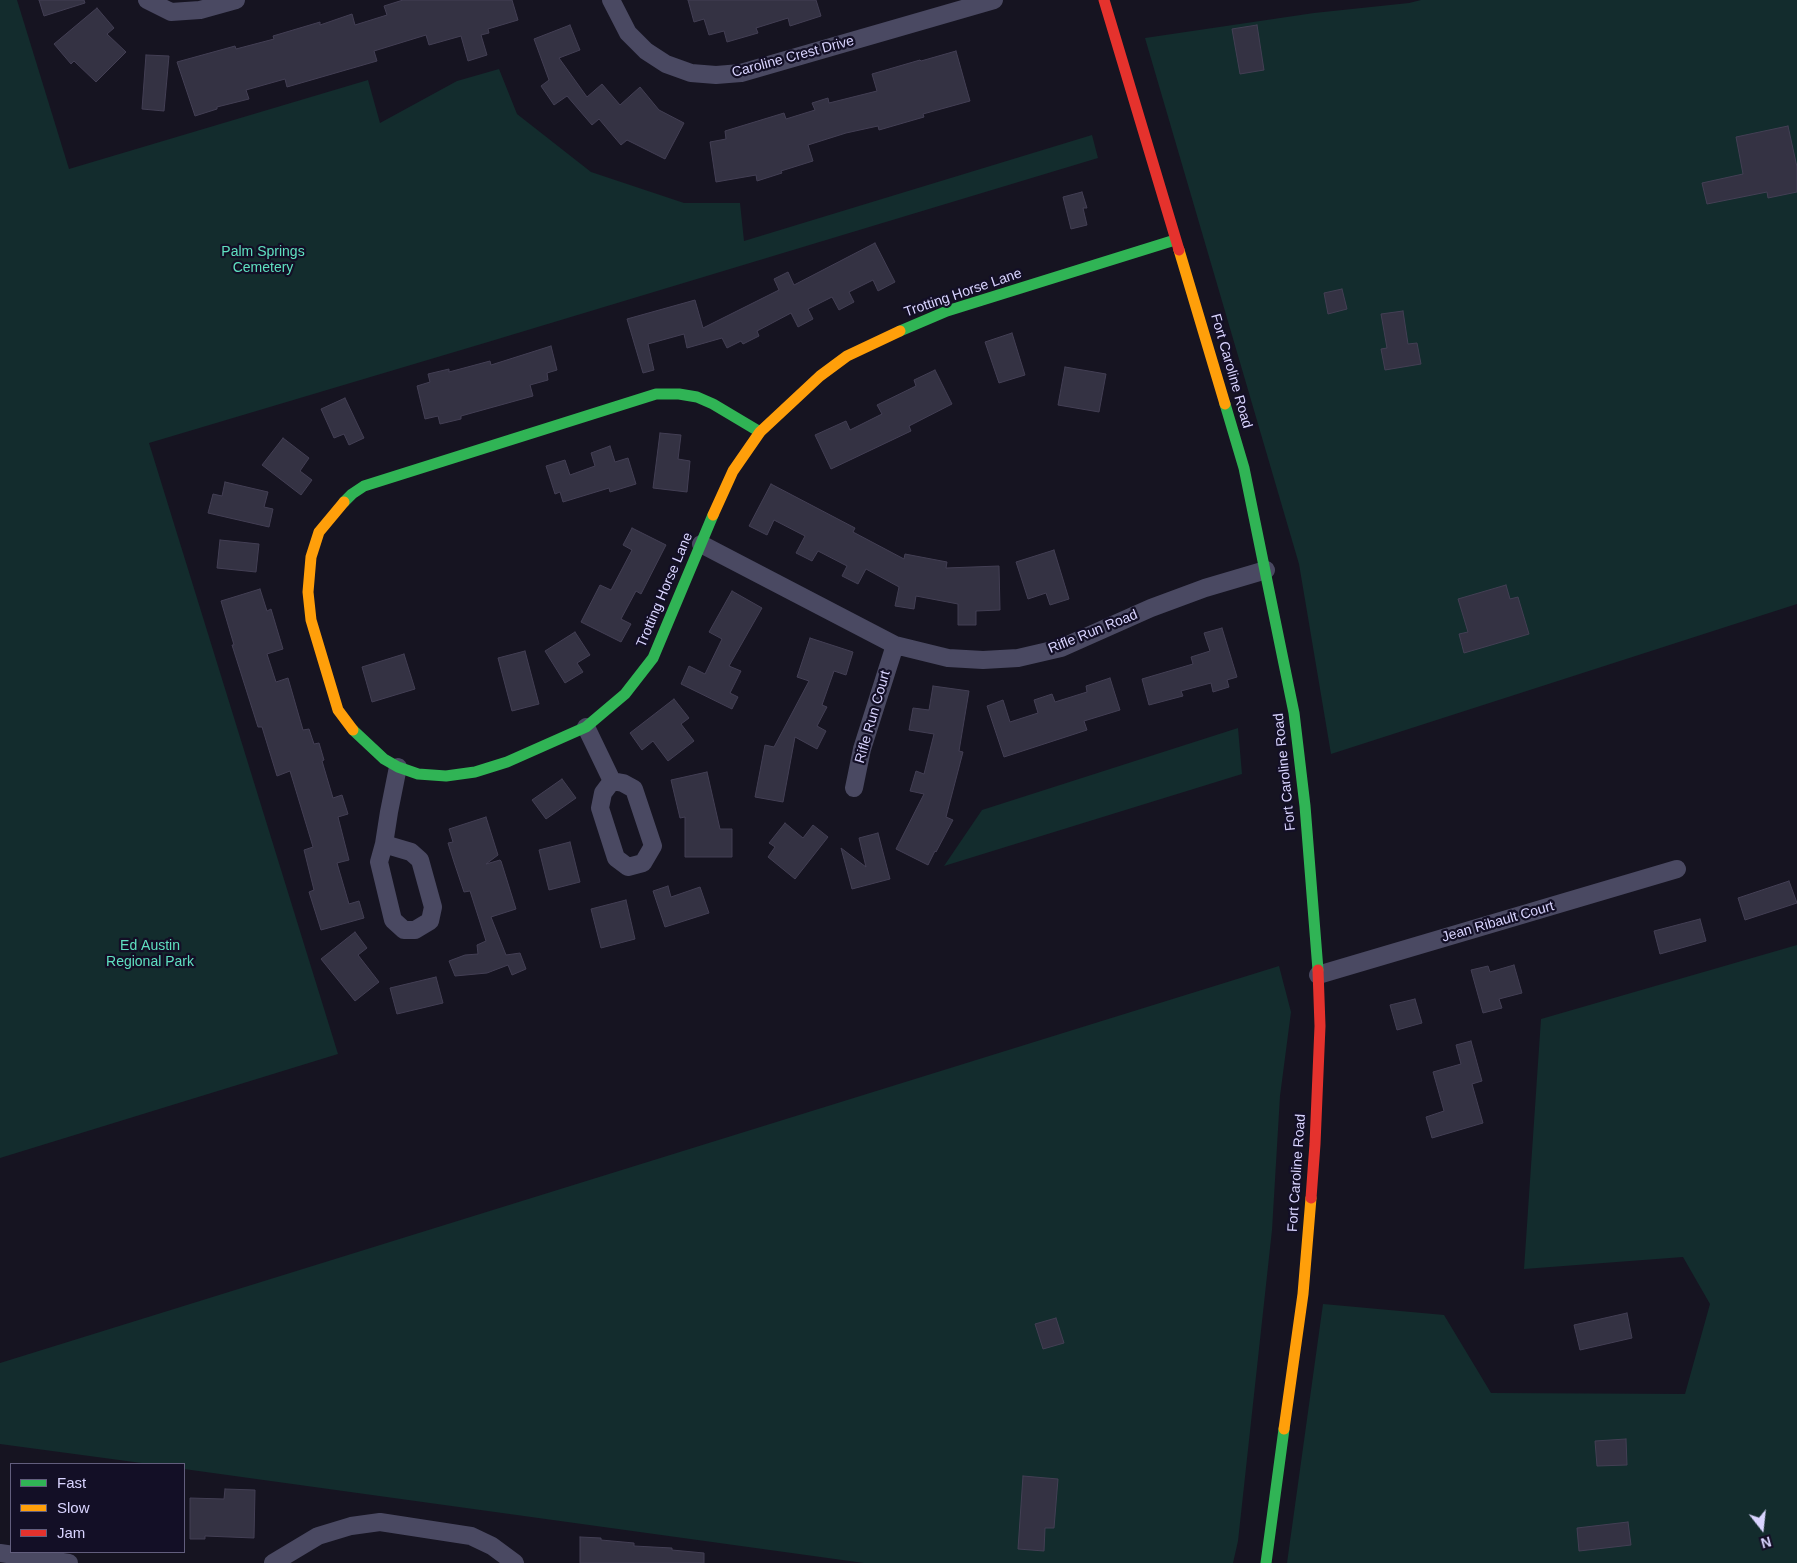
<!DOCTYPE html>
<style>
body{margin:0}
#map{position:relative;width:1797px;height:1563px;overflow:hidden;background:#161421;font-family:Arial,sans-serif}
canvas{display:block}
.legend{position:absolute;left:10px;top:1463px;width:175px;height:90px;box-sizing:border-box;background:#130f26;border:1px solid #625e7d;margin:0;padding:6px 9px;list-style:none;font-size:15px;color:#d9d4ff}
.legend li{display:flex;align-items:center;gap:10px;height:25px}
.legend b{width:25px;border:1px solid #625e7d}
.north{position:absolute;left:1737px;top:1503px;width:50px;height:50px;-webkit-text-stroke:4px #130f26;paint-order:stroke;rotate:164deg;font-size:14px;font-weight:700;line-height:20px;text-align:center;color:#d9d4ff}
.north::after{content:'';display:block;margin:auto;width:18px;height:22px;background:#d9d4ff;clip-path:polygon(50% 0,100% 100%,50% 72%,0 100%)}
</style>
<div id="map">
<canvas width="1797" height="1563"></canvas>
<ul class="legend">
<li><b style="height:6px;background:#30b455"></b>Fast</li>
<li><b style="height:6px;background:#ff9f0a"></b>Slow</li>
<li><b style="height:6px;background:#e5322d"></b>Jam</li>
</ul>
<div class="north">N</div>
</div>
<script>
const c = document.querySelector('canvas').getContext('2d');
c.lineJoin = 'round';
function paint(path, color) { c.fillStyle = color; c.fill(path, 'evenodd'); }
const poly = rows => new Path2D(rows.map(r => 'M' + r).join(''));
function stroke(path, color, width, dash) { c.strokeStyle = color; c.lineWidth = width; c.lineCap = dash ? 'butt' : 'round'; c.setLineDash(dash || []); c.stroke(path); }
function label(font, color, halo, rows, align = 'center') {
  c.font = font + ' Arial,sans-serif'; c.lineWidth = 4.5; c.setLineDash([]); c.textBaseline = 'middle'; c.strokeStyle = halo; c.fillStyle = color; for (const [text, x, y, turn = 0] of rows) {
    c.save(); c.translate(x, y); c.rotate((+turn || 0) * Math.PI / 180); c.textAlign = isNaN(turn) ? turn : align; if (halo) c.strokeText(text, 0, 0); c.fillText(text, 0, 0); c.restore();
  }
}
const green = poly([
 [0,0,17,0,69,169,368,80,380,123,457,81,499,69,517,114,591,172,684,203,740,203,744,241,1092,135,1098,158,488,342,149,443,338,1054,0,1158],
 [1421,0,1797,0,1797,604,1331,754,1299,564,1145,38,1314,13,1409,3],
 [1238,728,1242,774,944,866,982,810],
 [1797,945,1797,1563,1287,1563,1323,1304,1444,1315,1491,1393,1685,1394,1710,1304,1683,1257,1524,1269,1541,1019],
 [1279,966,1291,1012,1280,1096,1272,1230,1238,1541,1233,1563,864,1563,184,1469,184,1464,149,1464,0,1444,0,1363]
]);
const building = poly([
 [39,0,84,0,85,3,44,16,39,0],
 [403,0,512,0,518,20,488,29,489,33,481,35,487,55,468,61,461,36,429,45,426,35,374,51,377,61,287,87,285,79,246,90,249,99,217,107,217,109,195,116,177,62,235,46,236,49,274,39,273,36,320,22,320,25,352,14,355,25,387,15,384,6,403,0],
 [688,0,816,0,821,16,790,26,788,18,756,28,758,33,727,42,724,31,709,35,704,19,694,22,688,0],
 [97,8,114,28,107,34,126,52,96,82,74,61,71,64,54,44,97,8],
 [570,25,580,50,559,58,587,97,602,84,620,105,640,87,659,110,684,123,665,159,627,140,621,145,599,119,592,125,567,96,554,105,541,86,549,80,534,39,570,25],
 [1257,25,1264,70,1240,74,1232,29,1257,25],
 [956,51,970,101,923,114,924,117,879,130,878,126,846,133,808,145,813,161,781,171,782,173,757,181,756,175,716,182,710,142,726,139,725,131,784,113,786,119,815,110,812,103,828,98,829,103,877,91,872,74,920,60,921,61,956,51],
 [146,55,169,56,164,111,142,109,146,55],
 [1788,126,1797,167,1797,192,1768,198,1767,192,1707,204,1702,183,1743,174,1736,137,1788,126],
 [1082,192,1087,208,1083,208,1087,225,1071,229,1063,197,1082,192],
 [875,243,895,282,878,291,873,280,849,292,854,302,839,310,832,297,808,309,813,319,798,327,791,313,757,331,759,336,743,344,741,341,727,348,722,338,687,348,684,334,648,344,654,370,643,373,627,319,695,300,703,328,779,290,774,279,788,272,794,285,875,243],
 [1342,289,1347,309,1328,314,1324,293,1342,289],
 [1403,311,1408,344,1417,343,1421,364,1385,370,1381,349,1387,348,1381,314,1403,311],
 [1012,333,1025,375,999,383,985,342,1012,333],
 [551,346,557,370,547,373,548,380,530,385,533,396,461,416,461,419,440,424,438,416,425,419,417,386,430,382,428,374,449,369,449,372,490,361,491,365,551,346],
 [1065,367,1106,374,1099,412,1058,405,1065,367],
 [935,370,952,404,909,426,911,431,831,469,815,435,846,421,850,430,882,414,877,405,916,386,914,380,935,370],
 [345,398,364,438,349,445,344,434,334,438,321,409,345,398],
 [660,433,681,435,678,459,690,461,687,492,653,488,660,433],
 [283,438,309,458,300,471,312,480,301,495,262,465,283,438],
 [610,446,615,462,628,458,636,484,610,492,609,488,563,502,560,492,555,494,546,466,565,460,570,475,595,466,591,453,610,446],
 [225,482,268,492,264,507,273,509,269,527,208,513,213,494,222,496,225,482],
 [771,484,855,528,853,532,904,559,905,554,947,562,946,568,999,566,1000,610,976,611,976,625,958,625,958,604,916,596,914,609,895,606,899,587,866,569,858,584,842,576,847,566,818,551,812,561,796,553,805,536,774,520,767,535,749,526,771,484],
 [632,528,666,545,641,594,636,591,621,619,631,624,621,642,581,622,600,585,611,590,632,550,623,545,632,528],
 [220,540,259,544,256,572,217,568,220,540],
 [1054,550,1069,599,1050,605,1046,593,1028,599,1016,562,1054,550],
 [1506,585,1510,599,1518,597,1529,634,1464,653,1459,634,1468,632,1458,599,1506,585],
 [260,589,267,611,271,609,283,649,267,654,276,682,288,678,303,730,309,729,314,744,319,743,324,760,322,761,333,798,342,795,348,814,338,817,349,860,337,863,349,904,359,901,364,918,321,930,309,892,314,890,304,850,313,847,290,771,277,776,262,727,258,727,232,645,234,645,221,601,260,589],
 [732,591,762,608,729,666,741,671,730,693,738,697,732,709,681,684,689,666,705,674,722,639,709,632,732,591],
 [1222,628,1237,677,1227,680,1229,687,1213,692,1211,683,1181,691,1183,696,1149,705,1142,679,1193,664,1191,657,1210,651,1204,633,1222,628],
 [575,632,590,655,577,663,583,672,565,683,545,651,575,632],
 [810,638,853,652,846,675,834,671,822,705,827,707,817,726,826,731,817,749,795,737,783,802,755,797,765,745,774,747,809,681,797,677,810,638],
 [525,651,539,704,512,711,498,658,525,651],
 [404,654,415,689,372,702,362,667,404,654],
 [1110,678,1120,710,1084,721,1087,730,1004,757,987,706,1003,700,1010,722,1038,713,1034,700,1052,694,1055,702,1087,692,1086,686,1110,678],
 [933,686,969,691,959,751,963,752,946,817,953,820,936,852,935,851,928,865,896,849,924,794,910,791,916,771,924,774,934,734,909,730,913,708,929,710,933,686],
 [674,699,689,718,681,724,694,741,668,761,653,741,642,750,630,733,674,699],
 [707,772,720,829,732,829,732,857,685,857,685,817,680,818,671,780,707,772],
 [562,779,576,798,546,819,532,800,562,779],
 [486,817,498,855,486,864,500,860,501,861,516,909,491,917,506,955,520,953,526,969,512,975,508,965,487,973,455,976,449,961,465,955,478,954,477,945,486,941,470,891,464,892,454,862,448,843,453,842,449,829,486,817],
 [785,823,803,838,813,825,828,837,795,879,768,857,775,847,769,843,785,823],
 [878,833,890,879,852,889,841,848,866,867,859,838,878,833],
 [570,842,580,882,549,890,539,850,570,842],
 [1789,881,1797,903,1745,920,1738,898,1789,881],
 [668,886,671,897,700,887,709,913,665,927,653,891,668,886],
 [626,900,635,939,601,948,591,909,626,900],
 [1700,919,1706,941,1660,954,1654,931,1700,919],
 [355,932,367,948,358,955,379,982,355,1001,321,959,355,932],
 [1514,965,1522,993,1499,999,1502,1008,1483,1013,1471,970,1488,966,1490,972,1514,965],
 [436,977,443,1003,397,1014,390,988,436,977],
 [1415,999,1422,1023,1397,1030,1390,1005,1415,999],
 [1471,1041,1482,1081,1472,1084,1483,1123,1432,1138,1426,1117,1444,1111,1433,1072,1461,1064,1456,1045,1471,1041],
 [1627,1313,1632,1338,1580,1350,1574,1325,1627,1313],
 [1056,1318,1064,1343,1043,1349,1035,1324,1056,1318],
 [1626,1439,1627,1465,1597,1466,1595,1441,1626,1439],
 [1023,1476,1058,1479,1054,1528,1045,1528,1044,1551,1018,1549,1023,1476],
 [225,1489,255,1490,254,1538,205,1536,205,1539,190,1539,190,1498,224,1499,225,1489],
 [1628,1522,1631,1545,1579,1551,1577,1528,1628,1522],
 [580,1537,601,1538,601,1540,634,1543,634,1546,672,1548,672,1550,704,1553,704,1563,580,1563,580,1537]
]);
const street = poly([
 [147,0,171,12,200,10,236,0],
 [611,0,628,33,646,51,666,64,691,73,716,75,741,73,994,0],
 [701,544,895,645,948,658,983,660,1018,658,1061,648,1151,608,1205,588,1266,570],
 [586,727,612,781],
 [612,781,623,783,634,789,653,846,643,863,628,867,616,858,600,808,603,793,612,781],
 [854,788,862,749,895,645],
 [384,844,411,852,420,860,433,907,430,921,415,930,404,930,393,920,379,862,384,844,389,812,398,767],
 [1318,975,1677,869],
 [0,1553,69,1563],
 [273,1563,318,1536,351,1526,380,1522,471,1536,492,1546,515,1563]
]);
const fast = poly([
 [900,331,947,311,1175,240],
 [1225,404,1244,468,1294,713,1305,806,1318,970],
 [344,502,352,494,364,486,656,394,679,394,697,397,713,404,760,432],
 [353,730,384,759,398,767,418,774,446,776,475,772,507,762,586,727,625,694,653,658,713,515],
 [1266,1563,1284,1429]
]);
const slow = poly([
 [1179,250,1225,404],
 [344,502,319,532,311,557,308,592,311,620,338,710,353,730],
 [713,515,733,471,760,432,820,376,847,356,900,331],
 [1284,1429,1303,1294,1311,1198]
]);
const jam = poly([
 [1104,0,1179,250],
 [1311,1198,1315,1144,1320,1026,1318,970]
]);
const streetNames = [
 ["Caroline Crest Drive",793,57,-15],
 ["Trotting Horse Lane",963,293,-19],
 ["Fort Caroline Road",1231,371,74],
 ["Trotting Horse Lane",665,590,-67],
 ["Rifle Run Road",1093,632,-22],
 ["Rifle Run Court",873,717,-74],
 ["Fort Caroline Road",1285,772,-96],
 ["Jean Ribault Court",1498,922,-16],
 ["Fort Caroline Road",1297,1173,-86]
];
const parkNames = [
 ["Palm Springs",263,252],
 ["Cemetery",263,268],
 ["Ed Austin",150,946],
 ["Regional Park",150,962]
];
paint(green, '#132c2d');
paint(building, '#343243');
stroke(building, '#433f54', 1);
stroke(street, '#4a4962', 18);
stroke(fast, '#30b455', 11);
stroke(slow, '#ff9f0a', 11);
stroke(jam, '#e5322d', 11);
label('14px', '#d9d4ff', '#130f26', streetNames);
label('14px', '#5fe0c0', '#130f26', parkNames);
</script>
